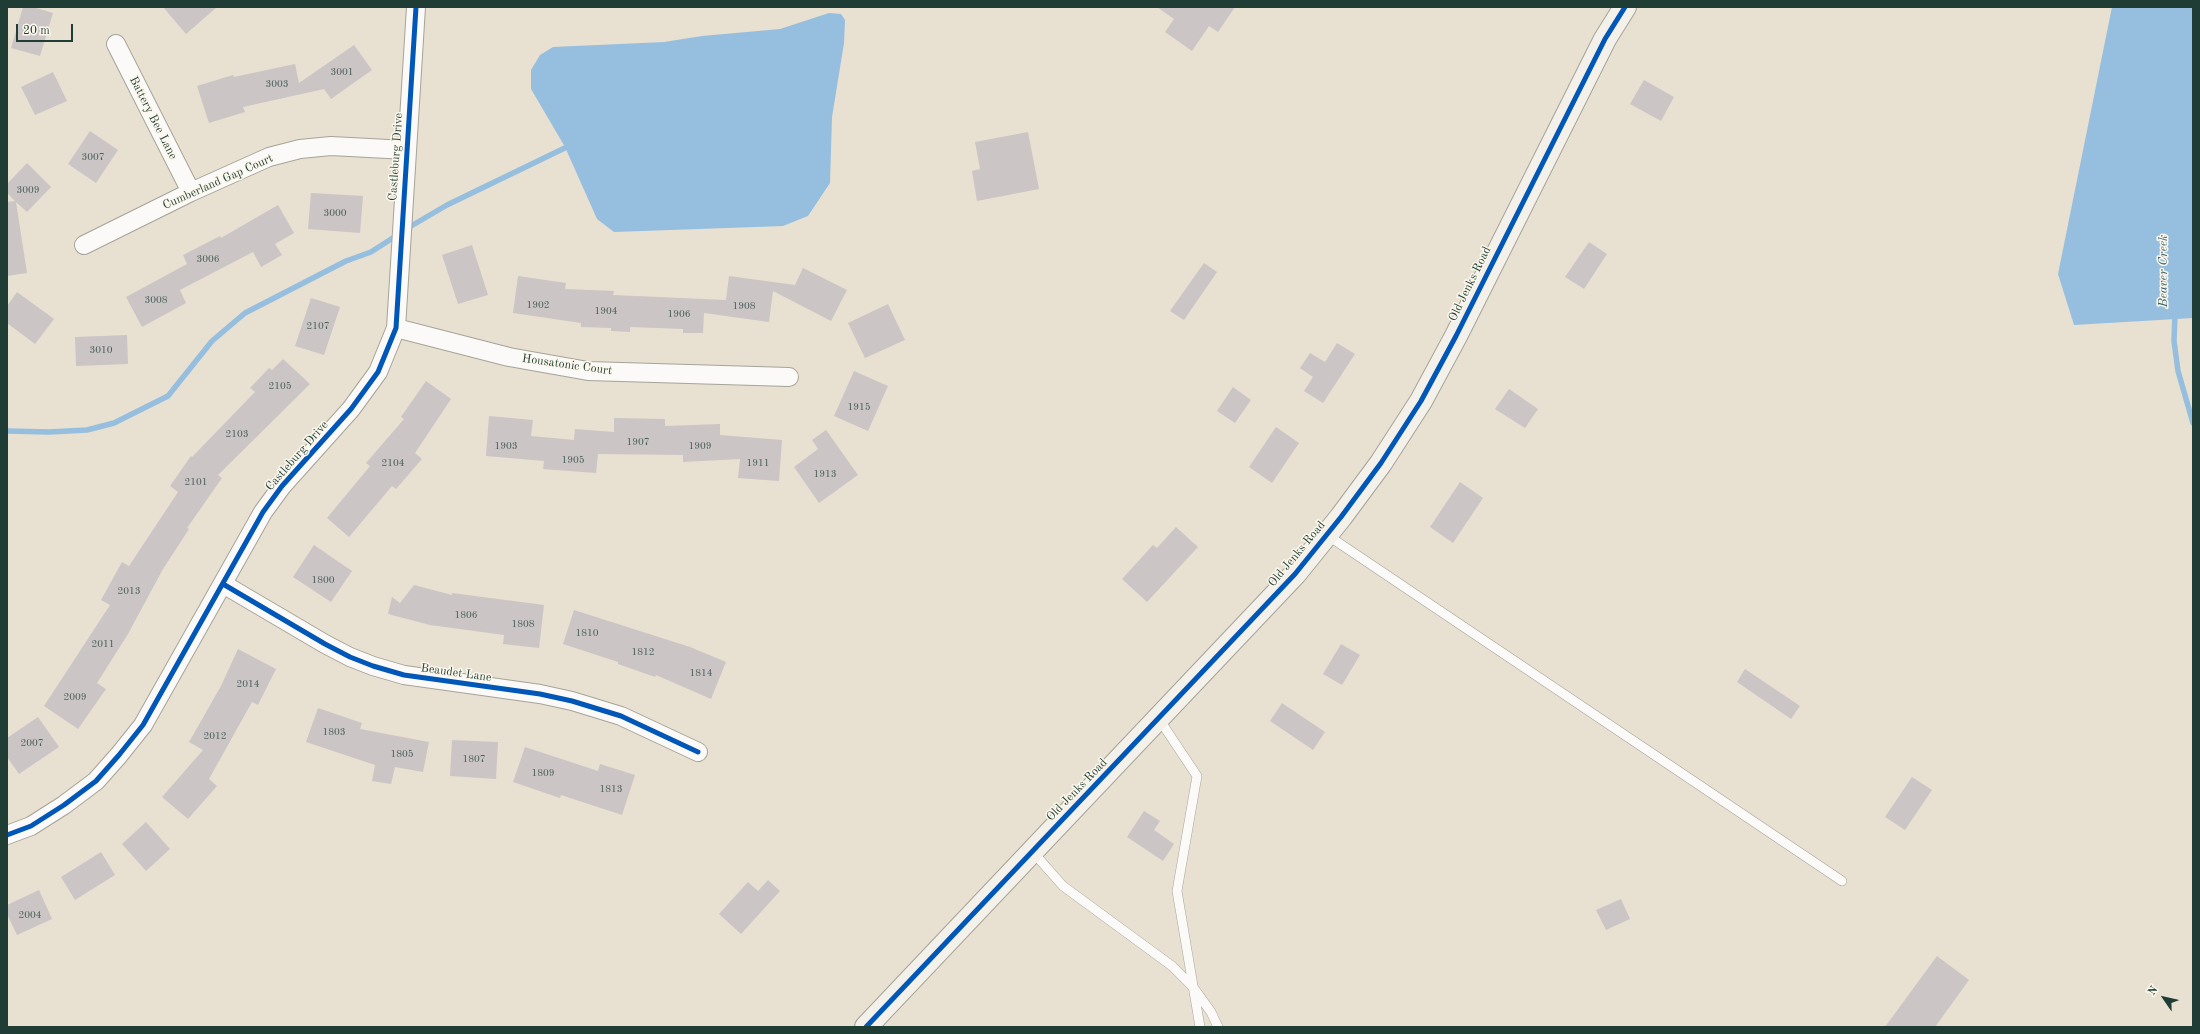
<!DOCTYPE html>
<style>
body{margin:0}
#map{position:relative;width:2200px;height:1034px;overflow:hidden;background:#e8e0d1;font-family:"Old Standard TT",serif}
canvas{display:block}
.frame{position:absolute;inset:0;border:8px solid #1f3d34;pointer-events:none}
.north{position:absolute;left:2144px;top:978px;width:40px;height:40px;-webkit-text-stroke:3px #fbf7ec;paint-order:stroke;rotate:304deg;font-size:11px;font-weight:700;line-height:16px;text-align:center;color:#1f3d34}
.north::after{content:'';display:block;margin:auto;width:14px;height:18px;background:#1f3d34;clip-path:polygon(50% 0,100% 100%,50% 72%,0 100%)}
.scale{position:absolute;left:16px;top:24px;width:57px;height:18px;box-sizing:border-box;border:2px solid #1f3d34;border-top:0;padding-left:5px;font-size:12px;line-height:14px;white-space:nowrap;color:#1f3d34;-webkit-text-stroke:3px #fbf7ec;paint-order:stroke}
</style>
<div id="map">
<canvas width="2200" height="1034"></canvas>
<div class="frame"></div>
<div class="north">N</div>
<div class="scale">20 m</div>
</div>
<script>
const c = document.querySelector('canvas').getContext('2d');
c.lineJoin = 'round';
function paint(path, color) { c.fillStyle = color; c.fill(path, 'evenodd'); }
const poly = rows => new Path2D(rows.map(r => 'M' + r).join(''));
function stroke(path, color, width, dash) { c.strokeStyle = color; c.lineWidth = width; c.lineCap = dash ? 'butt' : 'round'; c.setLineDash(dash || []); c.stroke(path); }
function label(font, color, halo, rows, align = 'center') {
  c.font = font + ' "Old Standard TT",serif'; c.lineWidth = 3; c.setLineDash([]); c.textBaseline = 'middle'; c.strokeStyle = halo; c.fillStyle = color; for (const [text, x, y, turn = 0] of rows) {
    c.save(); c.translate(x, y); c.rotate((+turn || 0) * Math.PI / 180); c.textAlign = isNaN(turn) ? turn : align; if (halo) c.strokeText(text, 0, 0); c.fillText(text, 0, 0); c.restore();
  }
}
const water = poly([
 [2112,7,2193,7,2193,318,2074,325,2058,274],
 [829,13,841,14,845,20,844,43,832,117,830,183,808,216,783,226,614,232,597,219,565,147,531,89,531,70,540,55,553,47,664,42,702,36,780,29]
]);
const stream = poly([
 [406,229,447,205,571,145],
 [2175,313,2174,341,2178,371,2193,423],
 [7,431,49,432,87,430,114,423,168,396,212,341,245,313,346,261,371,252,399,234]
]);
const building = poly([
 [23,7,33,7,53,13,40,56,11,48],
 [163,7,217,7,186,34],
 [1157,7,1235,7,1218,32,1209,26,1192,51,1165,32,1174,19],
 [354,45,372,70,331,99,324,89,243,107,245,112,209,123,197,86,233,75,234,77,295,64,299,83],
 [53,72,67,101,35,115,21,87],
 [1644,80,1674,97,1661,121,1630,104],
 [90,131,118,150,96,183,68,164],
 [1028,132,1039,189,977,201,972,171,980,169,975,142],
 [27,163,51,187,27,212,16,202,27,273,7,276,7,202,15,201,7,193,7,184],
 [311,193,363,196,360,233,308,229],
 [278,205,294,233,275,244,282,255,261,267,253,252,180,290,186,303,142,327,126,297,187,264,183,255,220,236,221,238],
 [1589,242,1607,254,1584,289,1565,277],
 [472,245,488,295,458,304,442,255],
 [1204,263,1217,272,1184,320,1170,311],
 [803,268,847,290,831,321,773,291,769,322,704,313,703,333,683,333,683,329,630,327,630,332,611,331,611,328,581,327,581,323,513,313,518,276,566,283,565,289,614,291,613,295,726,300,729,276,795,285],
 [17,292,54,319,35,344,7,323,7,306],
 [311,298,340,307,324,355,295,346],
 [888,304,905,340,865,358,848,323],
 [127,335,128,364,76,366,75,337],
 [1337,343,1355,354,1323,403,1304,391,1313,377,1300,368,1310,353,1325,362],
 [283,359,310,384,218,475,222,478,187,528,189,529,163,569,128,634,97,683,106,689,78,729,44,706,110,605,101,600,122,562,129,566,178,492,170,486,191,456,192,457,255,392,250,388,269,368,272,370],
 [854,371,888,386,868,431,834,416],
 [426,381,451,399,415,453,422,459,396,489,392,486,349,537,327,518,370,466,366,463,404,419,401,417],
 [1233,387,1251,400,1235,423,1217,411],
 [1509,389,1538,409,1525,428,1495,409],
 [489,416,533,420,531,436,574,440,575,429,614,432,614,418,665,419,665,426,720,424,720,435,782,440,779,481,738,478,740,459,683,462,683,455,598,454,596,473,543,469,544,461,486,456],
 [1276,427,1299,443,1272,483,1249,467],
 [826,430,858,475,819,503,794,467,818,449,812,440],
 [1460,482,1483,498,1453,543,1430,527],
 [1176,527,1198,547,1147,602,1122,579,1153,545,1157,548],
 [314,545,352,571,331,602,293,577],
 [414,585,452,595,452,593,544,605,539,648,503,644,504,635,430,625,388,614,392,597,400,603],
 [574,610,690,647,726,662,711,699,656,675,655,677,618,664,618,662,563,644],
 [1341,644,1360,655,1342,685,1323,674],
 [238,649,276,669,258,705,252,702,209,779,217,786,188,819,162,797,203,750,189,742,221,686],
 [1745,669,1800,706,1791,719,1737,682],
 [1282,703,1325,732,1313,750,1270,721],
 [318,708,362,723,360,729,429,742,423,772,395,767,391,784,372,781,375,765,306,742],
 [38,717,59,747,19,774,7,757,7,738],
 [452,740,498,742,496,779,450,776],
 [525,747,598,771,600,764,635,775,622,815,561,795,560,798,513,782],
 [1912,777,1932,790,1905,830,1885,817],
 [1144,811,1160,821,1154,830,1174,844,1163,861,1127,837],
 [146,822,170,849,146,871,122,844],
 [101,852,115,875,75,900,61,877],
 [768,880,780,891,741,934,719,914,748,882,758,891],
 [39,890,52,919,17,935,7,914,7,905],
 [1621,899,1630,919,1606,930,1596,910],
 [1937,956,1969,980,1935,1027,1885,1027]
]);
const lane = poly([
 [1327,535,1842,881],
 [1159,719,1197,776,1177,891,1200,1027],
 [1032,851,1063,886,1172,966,1193,987,1211,1012,1218,1027]
]);
const street = poly([
 [116,44,191,192],
 [84,245,191,192,269,157,300,149,331,146,407,150],
 [396,328,509,357,588,371,789,377],
 [223,584,325,644,350,657,373,666,404,675,540,694,572,701,621,716,698,752],
 [7,835,31,826,64,805,96,781,119,755,143,725,263,512,282,486,351,409,378,372,396,328,416,7]
]);
const secondary = poly([
 [866,1027,1295,574,1341,517,1381,463,1421,401,1456,336,1605,39,1625,7]
]);
const cycleway = poly([
 [223,584,325,644,350,657,373,666,404,675,540,694,572,701,621,716,698,752],
 [7,835,31,826,64,805,96,781,119,755,143,725,263,512,282,486,351,409,378,372,396,328,416,7],
 [866,1027,1295,574,1341,517,1381,463,1421,401,1456,336,1605,39,1625,7]
]);
const numberNames = [
 ["3001",342,72],
 ["3003",277,84],
 ["3007",93,157],
 ["3009",28,190],
 ["3000",335,213],
 ["3006",208,259],
 ["3008",156,300],
 ["1902",538,305],
 ["1908",744,306],
 ["1904",606,311],
 ["1906",679,314],
 ["2107",318,326],
 ["3010",101,350],
 ["2105",280,386],
 ["1915",859,407],
 ["2103",237,434],
 ["1907",638,442],
 ["1903",506,446],
 ["1909",700,446],
 ["1905",573,460],
 ["2104",393,463],
 ["1911",758,463],
 ["1913",825,474],
 ["2101",196,482],
 ["1800",323,580],
 ["2013",129,591],
 ["1806",466,615],
 ["1808",523,624],
 ["1810",587,633],
 ["2011",103,644],
 ["1812",643,652],
 ["1814",701,673],
 ["2014",248,684],
 ["2009",75,697],
 ["1803",334,732],
 ["2012",215,736],
 ["2007",32,743],
 ["1805",402,754],
 ["1807",474,759],
 ["1809",543,773],
 ["1813",611,789],
 ["2004",30,915]
];
const streetNames = [
 ["Battery Bee Lane",153,118,63],
 ["Castleburg Drive",396,157,-86],
 ["Cumberland Gap Court",218,182,-24],
 ["Old Jenks Road",1470,284,-64],
 ["Housatonic Court",567,365,8],
 ["Castleburg Drive",297,456,-49],
 ["Old Jenks Road",1297,554,-50],
 ["Beaudet Lane",456,673,8],
 ["Old Jenks Road",1077,790,-46]
];
const waterNames = [
 ["Beaver Creek",2164,271,-90]
];
paint(water, '#96bede');
stroke(stream, '#96bede', 5.5);
paint(building, '#cbc5c6');
stroke(lane, '#a4a499', 10);
stroke(street, '#a4a499', 20);
stroke(secondary, '#a4a499', 24);
stroke(lane, '#fcfaf8', 9);
stroke(street, '#fcfaf8', 18);
stroke(secondary, '#f4f0ea', 22);
stroke(cycleway, '#0057b8', 5);
label('10px', '#4a5f58', null, numberNames);
label('12px', '#1f3d34', '#fbf7ec', streetNames);
label('italic 13px', '#385f69', '#fbf7ec', waterNames);
</script>
